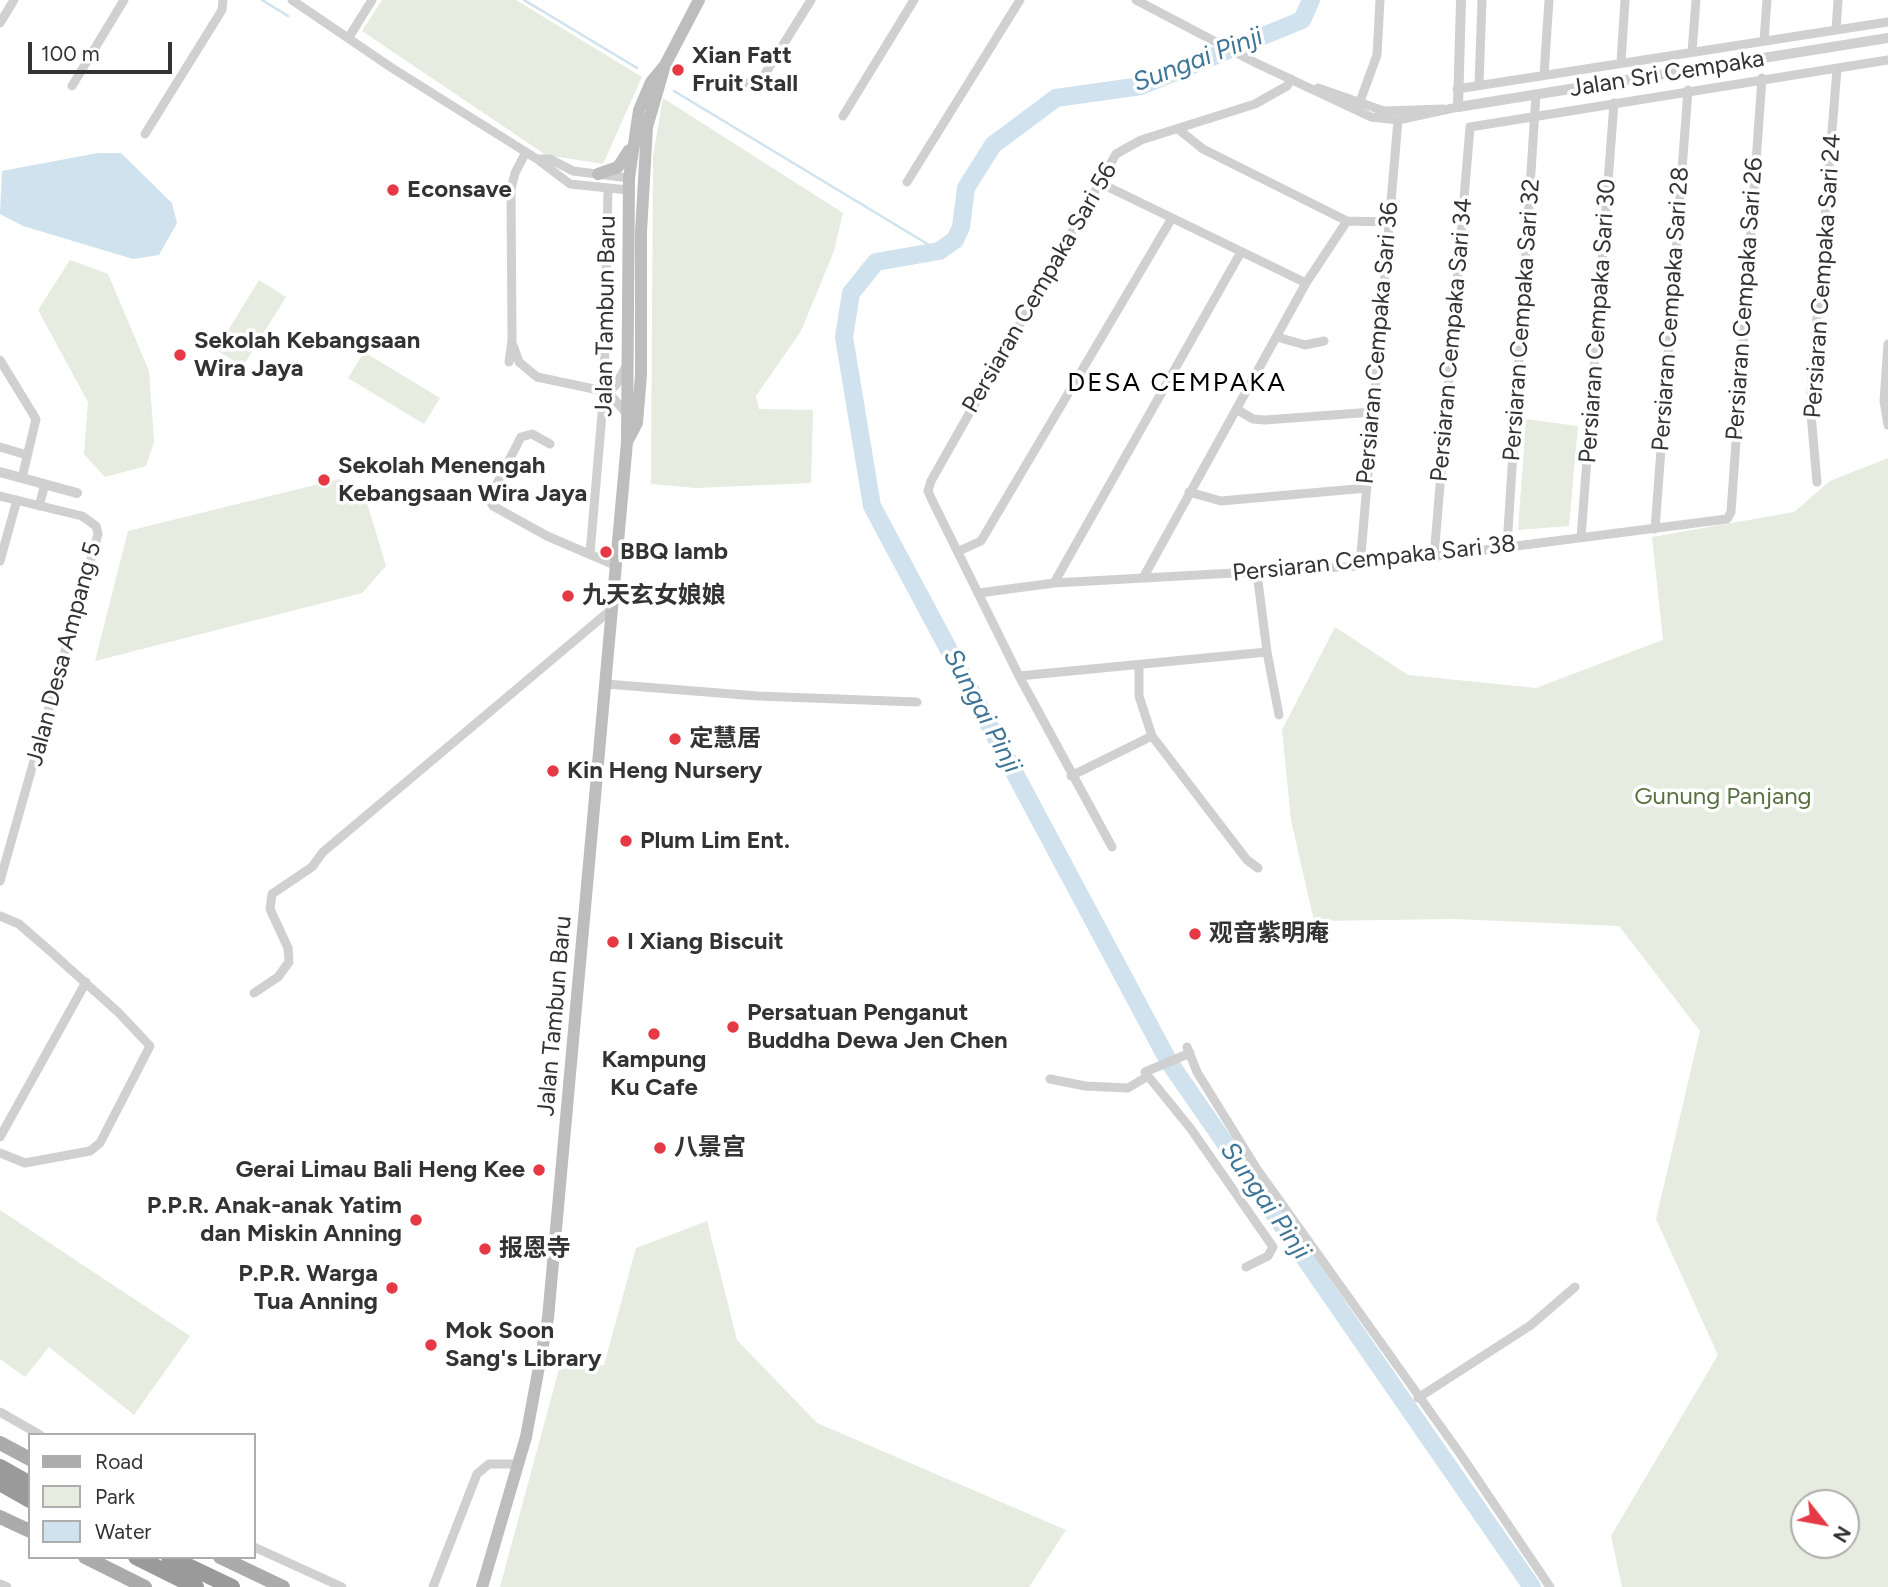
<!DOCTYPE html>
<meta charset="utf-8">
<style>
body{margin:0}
#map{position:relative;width:1888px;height:1587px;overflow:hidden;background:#fff;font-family:Figtree,sans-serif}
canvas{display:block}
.legend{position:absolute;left:28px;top:1433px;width:228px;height:126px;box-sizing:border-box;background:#fff;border:2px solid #adadad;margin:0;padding:9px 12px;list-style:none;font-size:21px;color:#333}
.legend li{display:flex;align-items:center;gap:14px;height:35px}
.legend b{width:35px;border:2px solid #adadad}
.north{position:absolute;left:1790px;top:1489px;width:70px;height:70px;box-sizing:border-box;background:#fff;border:2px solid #adadad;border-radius:50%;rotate:121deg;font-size:19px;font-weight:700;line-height:28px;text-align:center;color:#333}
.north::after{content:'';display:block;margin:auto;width:24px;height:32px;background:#e63946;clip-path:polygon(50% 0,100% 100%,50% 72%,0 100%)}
.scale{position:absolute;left:28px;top:42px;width:144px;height:32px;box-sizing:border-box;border:4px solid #333;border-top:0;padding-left:9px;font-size:21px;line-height:24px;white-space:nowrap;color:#333;-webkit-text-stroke:5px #fff;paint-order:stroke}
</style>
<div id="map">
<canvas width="1888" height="1587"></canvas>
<ul class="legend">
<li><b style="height:9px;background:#ababab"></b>Road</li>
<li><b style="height:19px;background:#e6ecdf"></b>Park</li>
<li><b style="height:19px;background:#cfe2ee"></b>Water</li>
</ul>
<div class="north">N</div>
<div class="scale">100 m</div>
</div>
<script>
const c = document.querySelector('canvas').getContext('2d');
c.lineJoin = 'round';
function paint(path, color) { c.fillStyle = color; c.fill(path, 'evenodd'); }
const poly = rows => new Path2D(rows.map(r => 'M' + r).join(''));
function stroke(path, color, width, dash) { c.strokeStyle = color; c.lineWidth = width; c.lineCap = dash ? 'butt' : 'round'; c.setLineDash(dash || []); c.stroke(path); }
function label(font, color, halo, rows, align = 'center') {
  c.font = font + ' Figtree,"Noto Sans SC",sans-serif'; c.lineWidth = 7; c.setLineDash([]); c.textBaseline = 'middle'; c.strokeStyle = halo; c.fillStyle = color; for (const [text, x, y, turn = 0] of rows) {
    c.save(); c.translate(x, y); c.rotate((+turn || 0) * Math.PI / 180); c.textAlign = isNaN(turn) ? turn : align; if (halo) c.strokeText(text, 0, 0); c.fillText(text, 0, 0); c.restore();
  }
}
const green = poly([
 [382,0,516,0,642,77,603,164,546,155,362,31],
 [663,98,843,213,834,251,801,331,756,396,759,409,813,410,811,483,696,488,651,484,653,156],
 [70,260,108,274,149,371,154,442,146,466,105,477,84,454,88,402,38,310],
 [259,280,286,297,243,366,216,350],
 [364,352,440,398,424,424,348,378],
 [1526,419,1578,426,1569,526,1518,530],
 [1888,458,1888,1587,1622,1587,1611,1536,1718,1355,1656,1219,1700,1031,1619,926,1454,919,1314,921,1291,820,1282,730,1335,627,1408,675,1536,688,1663,640,1652,537,1794,512,1830,481],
 [1804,1503,1846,1503,1846,1545,1804,1545],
 [339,479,365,496,386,566,362,593,95,661,128,531],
 [0,1210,190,1336,134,1415,49,1347,25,1377,0,1359],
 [707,1221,737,1340,817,1423,1066,1530,1029,1587,500,1587,559,1369,604,1365,636,1248]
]);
const water = poly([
 [98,153,121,153,172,203,177,223,159,255,133,259,23,226,0,214,2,171]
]);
const stream = poly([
 [262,0,288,16],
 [524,0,637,68],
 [674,91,939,251]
]);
const river = poly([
 [1311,0,1302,20,1141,86,1056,98,993,145,966,188,961,227,955,240,939,251,876,262,851,293,844,337,872,506,1169,1062,1532,1587]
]);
const minor = poly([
 [292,0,392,68,537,159,570,184,628,190],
 [1136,0,1256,63,1371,117,1398,120,1458,107],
 [0,23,14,0],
 [1836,30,1838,0],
 [349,37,372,0],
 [1764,41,1767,0],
 [1692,52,1696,0],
 [1621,63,1625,0],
 [1544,75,1549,0],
 [747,83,763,77,811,0],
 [1479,85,1482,0],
 [72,86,124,0],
 [1318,88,1384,111,1443,109],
 [1457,89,1888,22],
 [1358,107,1377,55,1380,0],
 [843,116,914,0],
 [1178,129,1203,149,1347,221,1388,222],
 [145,134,222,10,223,0],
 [537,159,550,159,573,171,629,178],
 [907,182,1020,0],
 [1100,183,1306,283],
 [1277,337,1305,345,1324,341],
 [1888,344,1884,401,1888,425],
 [513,345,519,362,537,377,608,392,626,413],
 [0,360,36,419,22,478],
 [509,362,512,340,511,189,515,173,526,152],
 [608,392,616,385,625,368],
 [1236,409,1253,419,1265,420,1373,412],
 [550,444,532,434,521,437,489,499,493,506,547,536,617,566],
 [0,447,27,455],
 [1817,482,1810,403,1837,69],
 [1189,492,1221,501,1367,488],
 [0,496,82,516,96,526,98,534,0,881],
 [39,506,45,484],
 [1655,529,1688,90],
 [1581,538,1614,103],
 [1507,546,1536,94],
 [959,551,981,541,1172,218],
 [590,553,604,391,608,188],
 [1434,557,1470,127,1888,60],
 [0,561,17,500],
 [1360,566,1398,120],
 [1257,573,1267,652,1279,715],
 [1143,578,1306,283,1347,221],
 [1054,583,1241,252],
 [979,593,1054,583,1360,566,1727,519,1731,512,1762,78],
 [1139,665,1139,696,1152,736,1247,860,1258,868],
 [1019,676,1267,652],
 [606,684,757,696,917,702],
 [1071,776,1152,736],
 [1112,847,1019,676,932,500,928,491,931,481,1116,154,1141,140,1255,104,1287,86,1291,79],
 [0,916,19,924,50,951,119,1013,150,1046,100,1143,90,1151,25,1163,0,1153],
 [254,993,278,977,289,962,288,948,270,909,272,894,312,867,323,852,612,609],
 [1187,1047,1197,1072,1257,1169,1461,1455,1550,1587],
 [1148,1076,1191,1129,1273,1247,1268,1256,1246,1267],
 [1050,1079,1085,1086,1128,1088,1148,1076,1145,1072,1190,1053],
 [0,1137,86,982],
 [1418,1398,1531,1325,1575,1287],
 [0,1412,40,1435],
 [254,1547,342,1587],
 [0,1584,7,1587],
 [433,1587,477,1474,489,1464,518,1464]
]);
const tertiary = poly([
 [1461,0,1458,107,1888,38],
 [0,472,77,493]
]);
const secondary = poly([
 [598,174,618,167,629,150],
 [627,442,637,423,641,375,641,232,647,127,665,65,699,0],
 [482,1587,526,1437,548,1318,627,442,629,178,639,110,651,82,665,65]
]);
const primary = poly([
 [0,1443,30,1459],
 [0,1517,30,1531],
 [85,1557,145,1587],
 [220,1557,283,1587]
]);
const motorway = poly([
 [0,1467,30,1484],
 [0,1483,30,1500],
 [136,1557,196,1587],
 [169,1557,232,1587]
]);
const markers = [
 [678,70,7,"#e63946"],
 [393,190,7,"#e63946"],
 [180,355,7,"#e63946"],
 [324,480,7,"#e63946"],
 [606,552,7,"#e63946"],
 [568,596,7,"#e63946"],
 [675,739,7,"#e63946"],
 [553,771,7,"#e63946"],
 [626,841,7,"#e63946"],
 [1195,934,7,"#e63946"],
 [613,942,7,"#e63946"],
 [733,1027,7,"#e63946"],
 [654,1034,7,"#e63946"],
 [660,1148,7,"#e63946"],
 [539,1170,7,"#e63946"],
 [416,1220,7,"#e63946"],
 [485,1249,7,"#e63946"],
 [392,1288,7,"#e63946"],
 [431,1345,7,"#e63946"]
];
const poiNames = [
 ["Xian Fatt",692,56],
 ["Fruit Stall",692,84],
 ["Econsave",407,190],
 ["Sekolah Kebangsaan",194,341],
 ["Wira Jaya",194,369],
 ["Sekolah Menengah",338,466],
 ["Kebangsaan Wira Jaya",338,494],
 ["BBQ lamb",620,552],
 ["九天玄女娘娘",582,596],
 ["定慧居",689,739],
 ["Kin Heng Nursery",567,771],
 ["Plum Lim Ent.",640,841],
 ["观音紫明庵",1209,934],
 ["I Xiang Biscuit",627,942],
 ["Persatuan Penganut",747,1013],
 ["Buddha Dewa Jen Chen",747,1041],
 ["Kampung",654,1060,"center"],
 ["Ku Cafe",654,1088,"center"],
 ["八景宫",674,1148],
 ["Gerai Limau Bali Heng Kee",525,1170,"right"],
 ["P.P.R. Anak-anak Yatim",402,1206,"right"],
 ["dan Miskin Anning",402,1234,"right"],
 ["报恩寺",499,1249],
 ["P.P.R. Warga",378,1274,"right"],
 ["Tua Anning",378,1302,"right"],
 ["Mok Soon",445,1331],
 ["Sang's Library",445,1359]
];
const streetNames = [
 ["Jalan Sri Cempaka",1667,74,-9],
 ["Persiaran Cempaka Sari 24",1823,276,-86],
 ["Persiaran Cempaka Sari 56",1040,288,-60],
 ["Persiaran Cempaka Sari 26",1745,299,-86],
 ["Persiaran Cempaka Sari 28",1671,309,-86],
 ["Jalan Tambun Baru",606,316,-89],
 ["Persiaran Cempaka Sari 32",1522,320,-86],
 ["Persiaran Cempaka Sari 30",1598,321,-86],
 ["Persiaran Cempaka Sari 34",1452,340,-85],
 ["Persiaran Cempaka Sari 36",1378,343,-85],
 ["Persiaran Cempaka Sari 38",1374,559,-6],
 ["Jalan Desa Ampang 5",64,654,-75],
 ["Jalan Tambun Baru",555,1016,-85]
];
const parkNames = [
 ["Gunung Panjang",1723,797]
];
const waterNames = [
 ["Sungai Pinji",1198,60,-21],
 ["Sungai Pinji",982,711,62],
 ["Sungai Pinji",1265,1201,55]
];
const neighbourhoodNames = [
 ["DESA CEMPAKA",1177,383]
];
paint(green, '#e6ecdf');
paint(water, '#cfe2ee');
stroke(stream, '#cfe2ee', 2.5);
stroke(river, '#cfe2ee', 18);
stroke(minor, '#d0d0d0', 9);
stroke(tertiary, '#d0d0d0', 10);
stroke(secondary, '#bdbdbd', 12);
stroke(primary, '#ababab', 14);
stroke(motorway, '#9a9a9a', 16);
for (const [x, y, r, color] of markers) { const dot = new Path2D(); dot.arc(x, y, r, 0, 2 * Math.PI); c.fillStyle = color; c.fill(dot); stroke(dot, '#fff', 2.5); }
label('bold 24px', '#333', '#fff', poiNames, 'left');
label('24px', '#333', '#fff', streetNames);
label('24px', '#56703f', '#fff', parkNames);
label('italic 26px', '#3f7597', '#fff', waterNames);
c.letterSpacing = '2px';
label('26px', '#000', '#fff', neighbourhoodNames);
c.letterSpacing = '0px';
</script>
